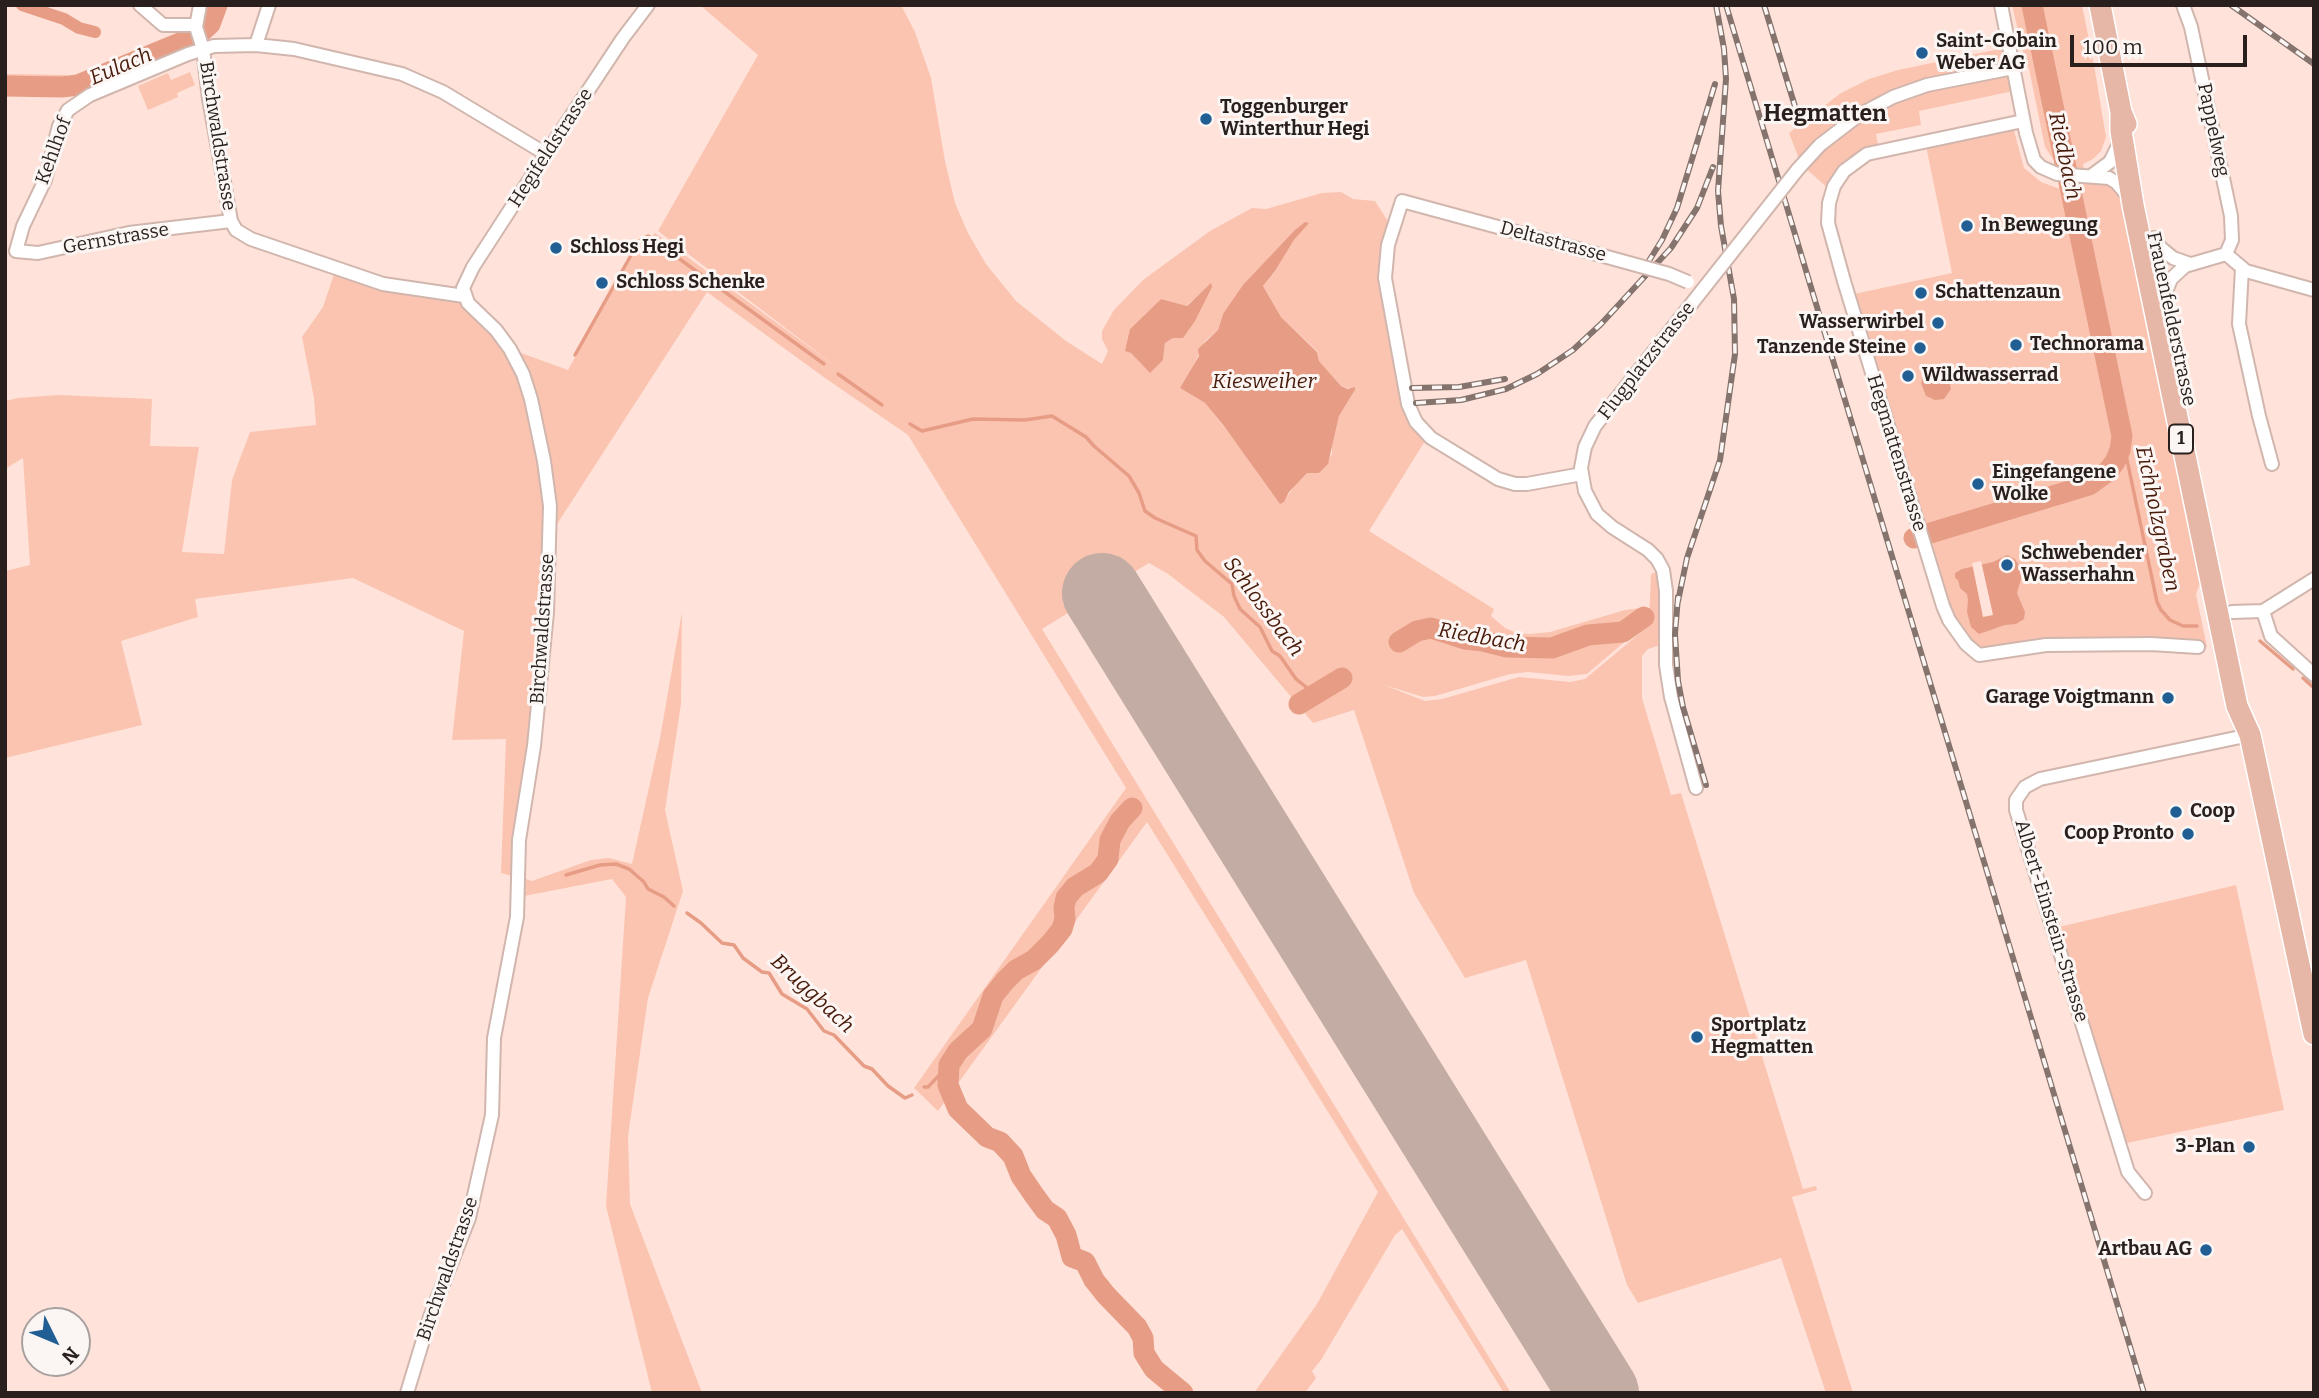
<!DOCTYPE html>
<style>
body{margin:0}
#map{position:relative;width:2319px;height:1398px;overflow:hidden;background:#ffe3da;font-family:Bitter,serif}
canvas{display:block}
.frame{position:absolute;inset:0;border:7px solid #291f1c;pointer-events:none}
.north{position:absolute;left:21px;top:1307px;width:70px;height:70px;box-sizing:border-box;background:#fbf6f4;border:2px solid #a7a09e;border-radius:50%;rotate:133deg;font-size:19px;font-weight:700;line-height:28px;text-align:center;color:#291f1c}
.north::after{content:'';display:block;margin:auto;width:24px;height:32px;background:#205e94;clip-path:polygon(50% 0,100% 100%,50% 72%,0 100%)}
.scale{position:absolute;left:2070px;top:35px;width:177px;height:32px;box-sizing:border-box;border:4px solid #291f1c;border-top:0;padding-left:9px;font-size:21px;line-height:24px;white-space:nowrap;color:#291f1c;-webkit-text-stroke:5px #fbf6f4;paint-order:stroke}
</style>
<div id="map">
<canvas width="2319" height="1398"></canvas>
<div class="frame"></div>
<div class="north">N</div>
<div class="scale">100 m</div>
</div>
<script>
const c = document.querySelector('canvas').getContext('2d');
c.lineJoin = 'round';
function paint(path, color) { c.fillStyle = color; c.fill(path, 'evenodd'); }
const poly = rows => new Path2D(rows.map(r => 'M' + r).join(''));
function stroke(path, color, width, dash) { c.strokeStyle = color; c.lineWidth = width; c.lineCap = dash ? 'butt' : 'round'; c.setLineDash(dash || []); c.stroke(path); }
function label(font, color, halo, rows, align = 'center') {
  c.font = font + ' Bitter,serif'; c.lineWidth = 6; c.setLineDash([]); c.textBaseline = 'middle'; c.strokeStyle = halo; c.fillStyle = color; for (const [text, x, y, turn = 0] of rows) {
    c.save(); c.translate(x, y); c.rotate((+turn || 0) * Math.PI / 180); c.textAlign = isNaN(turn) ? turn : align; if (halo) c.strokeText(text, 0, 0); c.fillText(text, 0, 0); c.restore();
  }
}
const green = poly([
 [211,5,220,5,217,21,200,42,69,93,5,94,5,74,66,75,68,81,196,30,207,17],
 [700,5,901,5,915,32,931,78,945,161,955,203,968,233,986,264,1016,301,1066,341,1102,364,1108,351,1102,339,1102,331,1114,310,1143,280,1210,231,1252,208,1266,209,1322,193,1341,192,1353,199,1375,201,1389,223,1380,283,1400,399,1411,427,1425,441,1369,531,1494,609,1491,616,1505,628,1517,633,1529,634,1550,632,1625,610,1641,608,1645,613,1642,627,1587,674,1569,676,1528,672,1510,674,1435,696,1423,697,1384,685,1425,701,1442,699,1519,677,1570,682,1585,679,1646,628,1649,622,1651,574,1663,570,1664,644,1648,649,1642,656,1642,698,1671,795,1681,793,1803,1189,1816,1186,1817,1190,1792,1197,1853,1393,1826,1393,1781,1258,1638,1303,1627,1285,1526,960,1465,978,1414,893,1354,710,1313,723,1224,617,1168,574,1149,563,1042,629,1511,1393,1504,1393,1402,1229,1395,1235,1321,1360,1312,1371,1316,1378,1305,1393,1254,1393,1317,1304,1378,1192,1147,822,938,1111,914,1088,1126,788,908,435,825,378,707,292,550,535,519,877,532,881,591,860,609,858,632,864,660,738,682,612,681,704,665,810,683,891,648,998,628,1136,630,1204,702,1393,652,1393,606,1206,626,897,612,879,519,897,519,878,501,873,506,739,452,740,464,631,353,578,195,599,198,617,121,641,142,725,5,758,5,571,30,565,23,458,5,469,5,401,18,398,58,395,152,399,150,446,199,447,182,552,224,554,232,480,250,432,316,425,314,398,302,337,323,307,336,268,464,296,510,349,568,370,639,241,648,236,651,238,655,233,842,371,658,231,758,55],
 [1308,223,1294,240,1275,271,1263,286,1281,317,1317,351,1319,361,1341,386,1355,390,1339,416,1332,446,1332,454,1319,473,1307,473,1297,482,1284,501,1205,403,1180,388,1190,373,1205,341,1218,330,1223,314],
 [1211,284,1173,338,1165,343,1163,360,1148,370,1129,351,1130,329,1161,299,1186,306],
 [2012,5,2082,5,2094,65,2106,137,2101,151,2093,159,2083,164,2086,176,2125,191,2201,581,2196,594,2207,647,2151,644,1985,650,1977,647,1955,617,1931,549,1854,294,1952,273,1925,141,2012,123,2024,168,2041,182,2060,189,2055,162,2045,147,2029,69,2024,56],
 [2009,47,2018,90,1919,111,1921,125,1876,134,1879,150,1867,154,1832,192,1801,164,1789,133,1841,93,1869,79,1898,70],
 [190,72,195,85,177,93,178,97,148,110,138,86,168,73,171,80],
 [2236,885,2284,1110,2127,1143,2059,927]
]);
const water = poly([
 [1305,222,1309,223,1294,240,1275,271,1263,286,1281,317,1317,352,1319,361,1341,386,1348,389,1355,387,1355,390,1339,416,1328,464,1319,473,1307,473,1289,492,1284,502,1280,504,1224,426,1205,403,1180,388,1199,356,1198,349,1218,330,1223,314,1243,285,1294,231],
 [1211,283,1212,287,1195,321,1183,338,1173,338,1165,343,1163,360,1150,373,1131,353,1125,351,1130,329,1161,299,1187,306],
 [1940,364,1947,371,1951,389,1944,399,1935,400,1926,396,1921,383,1927,367],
 [2007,555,2015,559,2022,570,2022,576,2017,593,2025,612,2024,619,2016,624,2005,625,1979,634,1971,627,1967,612,1968,600,1967,594,1960,588,1958,580,1955,578,1955,573,1962,569,1993,562]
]);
const pier = poly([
 [1981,561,1993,615,1983,617,1972,563]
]);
const stream = poly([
 [575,355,639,241,648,236,824,364],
 [838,374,882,405],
 [910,424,922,431,973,419,1025,420,1052,416,1086,437,1094,446,1129,476,1139,493,1145,511,1155,518,1196,536,1197,550,1205,561,1232,584,1234,596,1240,609,1260,627,1272,651,1280,656,1296,679,1315,694],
 [2122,436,2157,602,2161,610,2170,620,2183,626,2197,626],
 [2260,641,2293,669],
 [2303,678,2314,688],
 [566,875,600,865,616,864,629,869,644,882,648,889,664,897,674,906],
 [687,913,701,923,722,943,734,945,743,958,762,972,769,973,782,994,807,1009,824,1031,834,1035,864,1066,872,1069,888,1086,905,1098,912,1095],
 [924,1087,928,1087,949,1065]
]);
const canal = poly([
 [22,5,64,19,79,28,95,32],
 [165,45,171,47]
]);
const river = poly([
 [5,86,62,87,78,85,197,36,210,24,217,5],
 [1914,538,2089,485,2107,472,2115,462,2120,450,2122,436,2032,5],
 [1399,642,1417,631,1431,628,1465,639,1483,641,1507,647,1552,648,1588,635,1623,632,1644,617],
 [1299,704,1342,678],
 [1132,808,1120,821,1110,840,1108,859,1098,873,1075,887,1066,898,1064,907,1065,919,1062,929,1050,944,1034,960,1016,970,1005,981,993,996,982,1029,958,1051,949,1065,948,1085,958,1109,987,1137,1000,1142,1013,1156,1021,1176,1034,1195,1045,1210,1057,1218,1066,1235,1072,1257,1085,1262,1094,1280,1106,1295,1137,1327,1143,1338,1144,1353,1154,1369,1183,1393]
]);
const runway = poly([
 [1102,593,1599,1393]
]);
const minor = poly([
 [140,5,163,25,196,25],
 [200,5,196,27,203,49,209,99,231,221,236,230,251,239,383,284,464,296],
 [2001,5,2026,133,2034,160,2041,167,2057,174,2109,178,2117,183,2128,196],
 [2183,5,2191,27,2231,216,2232,240,2226,254],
 [256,45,269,5],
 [2023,121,1867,154,1844,171,1834,186,1829,203,1828,223,1844,281,1943,606,1949,620,1966,644,1979,655,2046,645,2151,644,2198,647],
 [1820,145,1859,115,1893,97,1927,85,2013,68],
 [2091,176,2110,162,2120,142],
 [1520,233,1402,201,1388,245,1385,278,1408,404,1416,422,1431,438,1498,479,1515,484,1527,484,1582,474],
 [2154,238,2161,248,2173,258,2190,264],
 [16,251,23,226,45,180,59,126,68,110,90,95,188,54,214,46,256,45,294,49,402,74,443,92,546,154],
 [16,251,38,253,129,233,231,221],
 [2226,254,2246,271,2314,290],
 [2242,268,2239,324,2259,416,2272,464],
 [2166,292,2171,279,2185,266,2226,254],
 [2263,611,2314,579],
 [2232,612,2263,611,2271,636,2314,675],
 [1696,788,1671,697,1666,665,1666,591,1663,570,1657,559,1648,550,1612,527,1597,514,1585,491,1581,468,1585,447,1595,426,1715,274],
 [2145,1193,2128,1172,2016,810,2016,800,2025,787,2040,779,2250,735],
 [407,1393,430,1317,469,1218,492,1115,494,1038,517,917,519,840,534,746,547,612,550,506,544,461,531,399,523,374,510,349,496,330,468,303,463,288,473,267,550,148,623,38,648,5]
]);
const primary = poly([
 [2100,5,2121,112,2126,124],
 [2121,112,2121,131,2133,205,2237,706,2250,735,2314,1034]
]);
const rail = poly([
 [1726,5,2144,1393],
 [1764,5,1797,113],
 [2231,5,2314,64],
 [1647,264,1662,240,1677,208,1715,84],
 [1412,388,1459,387,1505,379],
 [1416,403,1461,400,1506,389,1537,374,1573,350,1601,324,1671,248,1697,208,1713,167],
 [1678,597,1675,634,1678,681,1683,707,1706,785],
 [1677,606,1687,558,1720,460,1735,354,1734,299,1721,226,1718,191,1726,79,1724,49,1716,5]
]);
const minorBridge = poly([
 [1520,233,1669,274,1688,282],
 [1715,274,1798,169,1820,145]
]);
const markers = [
 [1922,53,7,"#205e94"],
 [1206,119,7,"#205e94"],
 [1967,226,7,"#205e94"],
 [556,248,7,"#205e94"],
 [602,283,7,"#205e94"],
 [1921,293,7,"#205e94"],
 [1938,323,7,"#205e94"],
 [2016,345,7,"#205e94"],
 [1920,348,7,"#205e94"],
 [1908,376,7,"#205e94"],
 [1978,484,7,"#205e94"],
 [2007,565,7,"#205e94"],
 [2168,698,7,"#205e94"],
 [2176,812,7,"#205e94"],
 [2188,834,7,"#205e94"],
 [1697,1037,7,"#205e94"],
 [2249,1147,7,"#205e94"],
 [2206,1250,7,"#205e94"]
];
const shields = [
 [2181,439,24]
];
const shieldNames = [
 ["1",2181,439]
];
const poiNames = [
 ["Saint-Gobain",1936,42],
 ["Weber AG",1936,64],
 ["Toggenburger",1220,108],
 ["Winterthur Hegi",1220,130],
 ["In Bewegung",1981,226],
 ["Schloss Hegi",570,248],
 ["Schloss Schenke",616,283],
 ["Schattenzaun",1935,293],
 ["Wasserwirbel",1924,323,"right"],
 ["Technorama",2030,345],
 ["Tanzende Steine",1906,348,"right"],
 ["Wildwasserrad",1922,376],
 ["Eingefangene",1992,473],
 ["Wolke",1992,495],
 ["Schwebender",2021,554],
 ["Wasserhahn",2021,576],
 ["Garage Voigtmann",2154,698,"right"],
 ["Coop",2190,812],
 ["Coop Pronto",2174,834,"right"],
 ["Sportplatz",1711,1026],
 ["Hegmatten",1711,1048],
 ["3-Plan",2235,1147,"right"],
 ["Artbau AG",2192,1250,"right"]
];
const streetNames = [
 ["Pappelweg",2213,130,78],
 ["Birchwaldstrasse",217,136,81],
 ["Hegifeldstrasse",551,148,-57],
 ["Kehlhof",54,151,-70],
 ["Gernstrasse",116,239,-10],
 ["Deltastrasse",1553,242,15],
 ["Frauenfelderstrasse",2171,319,78],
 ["Flugplatzstrasse",1647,361,-52],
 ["Hegmattenstrasse",1896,453,73],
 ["Birchwaldstrasse",543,629,-86],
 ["Albert-Einstein-Strasse",2051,921,73],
 ["Birchwaldstrasse",448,1269,-71]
];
const waterNames = [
 ["Eulach",121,67,-23],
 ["Riedbach",2064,156,78],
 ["Kiesweiher",1264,382],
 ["Eichholzgraben",2157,519,78],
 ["Schlossbach",1263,607,53],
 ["Riedbach",1482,638,10],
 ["Bruggbach",812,994,43]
];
const quarterNames = [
 ["Hegmatten",1825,115]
];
paint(green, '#fbc4b1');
paint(water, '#e79d85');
paint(pier, '#ffe3da');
stroke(stream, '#e79d85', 3.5);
stroke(canal, '#e79d85', 12);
stroke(river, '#e79d85', 21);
stroke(runway, '#c2aca4', 80);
stroke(minor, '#d1b6ae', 16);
stroke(primary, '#fff', 24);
stroke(minor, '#fff', 12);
stroke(primary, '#e6b7a7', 21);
stroke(rail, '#85746e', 6);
stroke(rail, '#fbf6f4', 3.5, [10]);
stroke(minorBridge, '#d1b6ae', 16, []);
stroke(minorBridge, '#fff', 12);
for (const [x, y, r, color] of markers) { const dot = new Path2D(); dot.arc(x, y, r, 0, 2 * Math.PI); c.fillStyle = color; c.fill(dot); stroke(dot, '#fbf6f4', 2.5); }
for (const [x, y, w] of shields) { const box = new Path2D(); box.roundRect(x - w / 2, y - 14.5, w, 29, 5); c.fillStyle = '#fbf6f4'; c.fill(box); stroke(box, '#291f1c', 2); }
label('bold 18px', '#291f1c', null, shieldNames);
label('bold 19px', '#291f1c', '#fbf6f4', poiNames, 'left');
label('19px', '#291f1c', '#fbf6f4', streetNames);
label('italic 21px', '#481a0a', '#fbf6f4', waterNames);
label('bold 23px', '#291f1c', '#fbf6f4', quarterNames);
</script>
